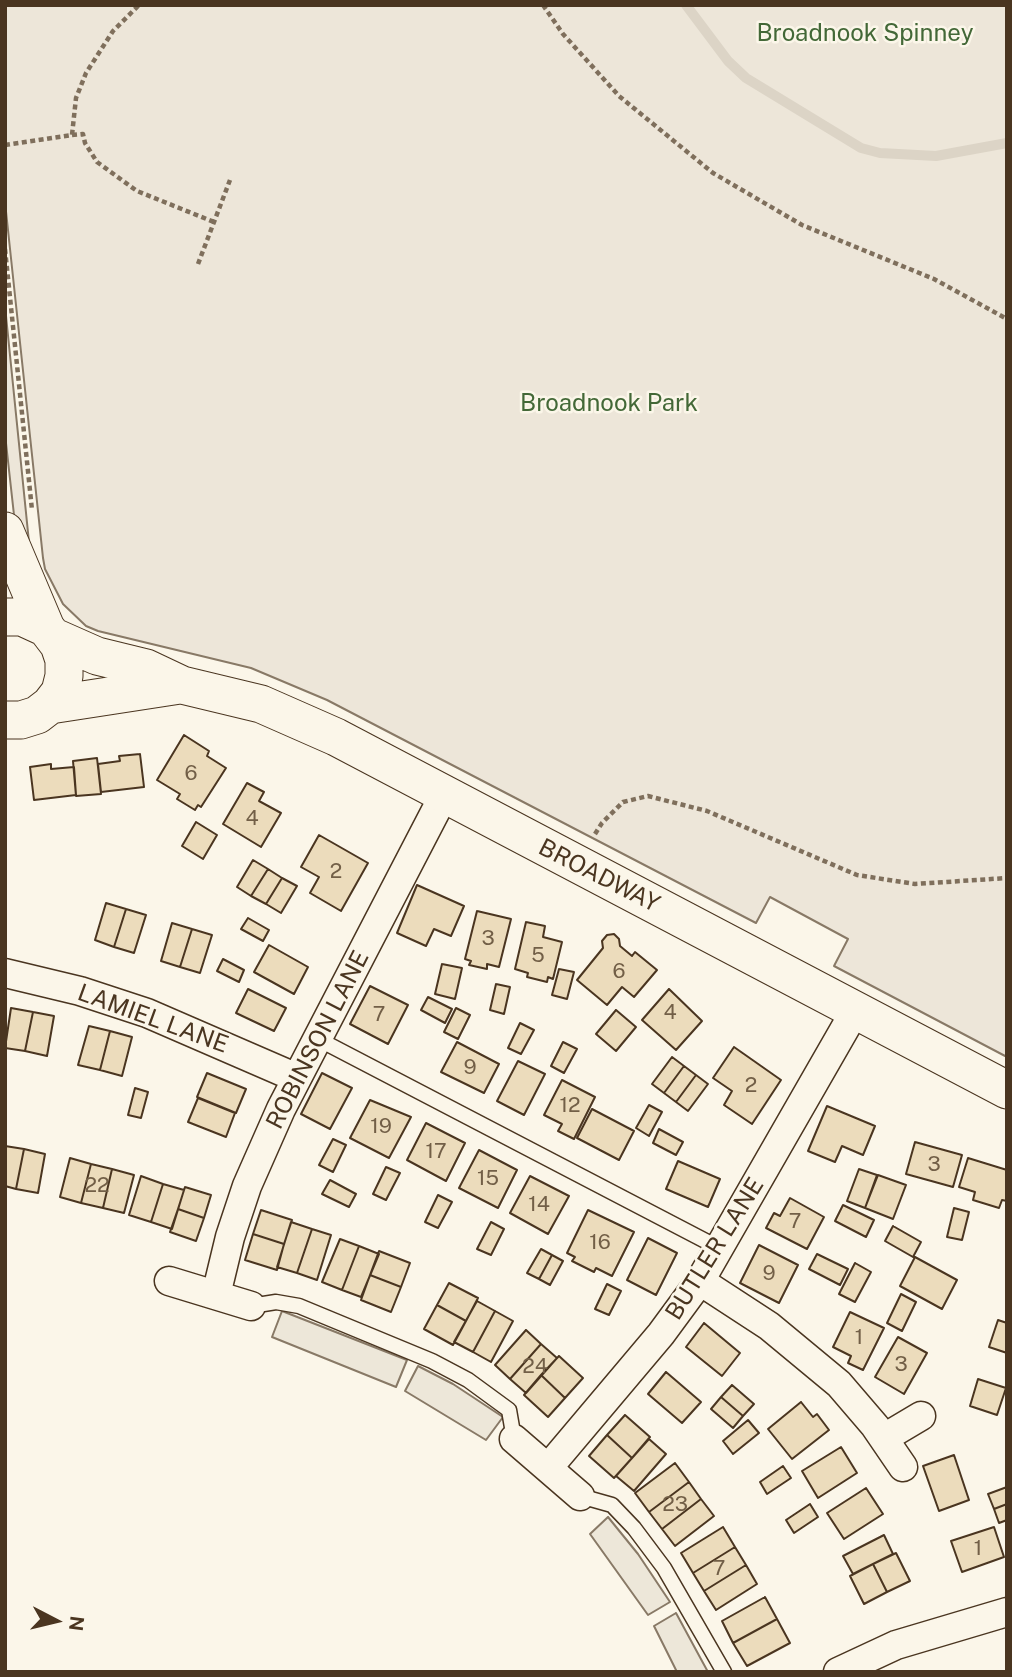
<!DOCTYPE html>
<style>
body{margin:0}
#map{position:relative;width:1012px;height:1677px;overflow:hidden;background:#fbf6e9;font-family:"Public Sans",sans-serif}
canvas{display:block}
.frame{position:absolute;inset:0;border:7px solid #4a3520;pointer-events:none}
.north{position:absolute;left:21px;top:1586px;width:70px;height:70px;-webkit-text-stroke:5px #fbf6e9;paint-order:stroke;rotate:97deg;font-size:19px;font-weight:700;line-height:28px;text-align:center;color:#4a3520}
.north::after{content:'';display:block;margin:auto;width:24px;height:32px;background:#4a3520;clip-path:polygon(50% 0,100% 100%,50% 72%,0 100%)}
</style>
<div id="map">
<canvas width="1012" height="1677"></canvas>
<div class="frame"></div>
<div class="north">N</div>
</div>
<script>
const c = document.querySelector('canvas').getContext('2d');
c.lineJoin = 'round';
function paint(path, color) { c.fillStyle = color; c.fill(path, 'evenodd'); }
const poly = rows => new Path2D(rows.map(r => 'M' + r).join(''));
function stroke(path, color, width, dash) { c.strokeStyle = color; c.lineWidth = width; c.lineCap = dash ? 'butt' : 'round'; c.setLineDash(dash || []); c.stroke(path); }
function label(font, color, halo, rows, align = 'center') {
  c.font = font + ' "Public Sans",sans-serif'; c.lineWidth = 5; c.setLineDash([]); c.textBaseline = 'middle'; c.strokeStyle = halo; c.fillStyle = color; for (const [text, x, y, turn = 0] of rows) {
    c.save(); c.translate(x, y); c.rotate((+turn || 0) * Math.PI / 180); c.textAlign = isNaN(turn) ? turn : align; if (halo) c.strokeText(text, 0, 0); c.fillText(text, 0, 0); c.restore();
  }
}
const green = poly([
 [5,5,1007,5,1007,1057,834,966,848,939,770,897,756,923,327,700,251,668,98,631,86,626,63,604,45,569,43,558,5,202,5,5],
 [5,306,31,562,22,546,14,515,5,434,5,306]
]);
const parking = poly([
 [282,1311,407,1360,396,1387,272,1337,282,1311],
 [418,1366,453,1384,503,1417,486,1440,405,1391,418,1366],
 [608,1517,638,1554,670,1602,648,1615,590,1534,608,1517],
 [676,1613,702,1661,708,1672,677,1672,654,1626,676,1613]
]);
const stream = poly([
 [686,5,728,61,746,78,861,148,880,153,936,156,1007,143]
]);
const building = poly([
 [184,735,209,751,207,756,226,768,201,807,198,805,195,810,177,799,180,794,157,780,184,735],
 [140,754,144,787,101,792,98,764,120,761,119,756,140,754],
 [97,758,101,794,76,796,73,761,97,758],
 [51,764,51,769,74,767,76,795,34,800,30,767,51,764],
 [247,783,264,792,259,801,281,813,261,847,223,824,247,783],
 [196,822,217,835,203,859,182,846,196,822],
 [319,835,368,863,341,911,310,893,319,877,301,867,319,835],
 [253,860,268,869,251,896,237,887,253,860],
 [268,869,282,878,266,904,251,896,268,869],
 [282,878,297,886,281,913,266,904,282,878],
 [417,885,464,906,451,936,434,929,426,946,397,933,417,885],
 [106,903,126,909,114,947,95,940,106,903],
 [126,909,146,915,134,953,114,947,126,909],
 [477,911,511,919,499,967,487,964,487,969,469,965,471,961,465,959,477,911],
 [248,918,269,930,263,941,241,929,248,918],
 [526,922,545,926,543,937,562,942,553,979,548,977,547,982,527,977,528,973,515,969,526,922],
 [172,923,192,929,180,967,161,961,172,923],
 [192,929,212,935,200,973,180,967,192,929],
 [614,934,619,939,620,946,632,956,635,952,657,970,634,997,622,987,607,1005,577,980,603,948,602,941,607,935,614,934],
 [269,945,308,967,294,994,254,972,269,945],
 [223,959,244,970,239,982,217,971,223,959],
 [442,964,462,968,455,999,435,994,442,964],
 [559,969,574,972,567,999,552,995,559,969],
 [496,984,510,987,504,1014,490,1010,496,984],
 [370,986,408,1005,388,1044,350,1024,370,986],
 [248,989,286,1008,274,1031,236,1013,248,989],
 [669,989,702,1021,676,1050,642,1020,669,989],
 [428,997,452,1009,445,1023,421,1010,428,997],
 [11,1008,33,1012,25,1051,5,1048,11,1008],
 [456,1008,470,1015,458,1039,444,1032,456,1008],
 [616,1010,636,1027,616,1051,596,1034,616,1010],
 [33,1012,54,1016,47,1056,25,1051,33,1012],
 [520,1023,534,1030,521,1054,508,1048,520,1023],
 [89,1026,110,1031,100,1070,78,1065,89,1026],
 [110,1031,132,1037,122,1076,100,1070,110,1031],
 [457,1042,499,1064,484,1093,441,1072,457,1042],
 [563,1042,577,1049,564,1073,551,1066,563,1042],
 [734,1047,781,1080,752,1124,724,1105,732,1091,713,1078,734,1047],
 [672,1057,684,1066,664,1093,652,1084,672,1057],
 [518,1061,545,1074,524,1115,497,1101,518,1061],
 [684,1066,696,1075,676,1102,664,1093,684,1066],
 [207,1073,246,1089,236,1113,197,1097,207,1073],
 [322,1073,352,1088,330,1129,301,1114,322,1073],
 [696,1075,708,1084,688,1111,676,1102,696,1075],
 [562,1080,595,1097,574,1139,558,1131,562,1124,544,1115,562,1080],
 [135,1088,148,1092,141,1118,128,1115,135,1088],
 [198,1098,235,1113,226,1137,188,1122,198,1098],
 [370,1100,411,1117,389,1158,350,1138,370,1100],
 [649,1105,662,1112,649,1136,636,1128,649,1105],
 [827,1106,875,1126,863,1155,842,1146,835,1162,808,1151,827,1106],
 [592,1109,634,1131,619,1160,577,1138,592,1109],
 [426,1123,465,1143,446,1181,407,1160,426,1123],
 [659,1129,683,1142,676,1155,653,1143,659,1129],
 [333,1139,346,1145,333,1172,319,1165,333,1139],
 [915,1142,962,1155,953,1187,906,1174,915,1142],
 [5,1146,24,1149,16,1189,5,1186,5,1146],
 [24,1149,45,1154,38,1193,16,1189,24,1149],
 [479,1150,517,1170,498,1208,459,1188,479,1150],
 [70,1158,91,1164,81,1203,60,1197,70,1158],
 [968,1158,1007,1170,1007,1201,1002,1200,999,1208,973,1200,975,1192,959,1187,968,1158],
 [678,1161,720,1179,708,1207,666,1189,678,1161],
 [91,1164,112,1169,103,1208,81,1203,91,1164],
 [386,1167,400,1173,386,1200,373,1194,386,1167],
 [112,1169,134,1175,124,1213,103,1208,112,1169],
 [859,1169,877,1175,865,1208,847,1201,859,1169],
 [878,1175,906,1185,893,1219,865,1208,878,1175],
 [141,1176,163,1184,151,1222,129,1215,141,1176],
 [530,1176,569,1196,548,1234,510,1213,530,1176],
 [330,1180,356,1194,349,1207,322,1194,330,1180],
 [163,1184,184,1190,172,1229,151,1222,163,1184],
 [185,1187,211,1195,204,1218,178,1209,185,1187],
 [438,1195,452,1202,438,1228,425,1222,438,1195],
 [790,1198,824,1217,807,1249,766,1228,774,1213,780,1216,790,1198],
 [843,1205,874,1220,866,1237,835,1221,843,1205],
 [954,1208,969,1212,962,1240,947,1237,954,1208],
 [178,1209,204,1218,196,1241,170,1232,178,1209],
 [261,1210,292,1220,284,1244,253,1234,261,1210],
 [588,1210,634,1232,612,1276,596,1268,594,1272,572,1261,575,1257,567,1253,588,1210],
 [291,1222,312,1229,297,1273,277,1267,291,1222],
 [491,1222,504,1229,491,1255,477,1249,491,1222],
 [893,1226,921,1242,913,1257,885,1241,893,1226],
 [312,1229,331,1235,317,1280,297,1273,312,1229],
 [253,1234,284,1244,277,1270,245,1260,253,1234],
 [648,1238,677,1253,656,1295,627,1280,648,1238],
 [340,1239,359,1246,342,1290,322,1282,340,1239],
 [759,1245,798,1265,779,1303,740,1283,759,1245],
 [359,1246,379,1254,361,1297,342,1290,359,1246],
 [541,1249,552,1255,539,1279,527,1273,541,1249],
 [379,1251,410,1263,401,1287,370,1275,379,1251],
 [817,1254,848,1269,840,1285,809,1269,817,1254],
 [552,1255,563,1261,550,1285,539,1279,552,1255],
 [915,1257,957,1280,942,1309,900,1286,915,1257],
 [855,1263,871,1272,855,1302,839,1294,855,1263],
 [370,1275,401,1287,391,1312,361,1300,370,1275],
 [449,1283,478,1298,466,1321,437,1305,449,1283],
 [607,1284,621,1291,609,1315,595,1309,607,1284],
 [901,1294,916,1302,902,1331,887,1323,901,1294],
 [477,1301,495,1311,473,1352,454,1342,477,1301],
 [437,1305,466,1321,453,1345,424,1329,437,1305],
 [495,1311,513,1321,491,1362,473,1352,495,1311],
 [850,1312,884,1328,863,1370,848,1363,851,1356,833,1347,850,1312],
 [998,1320,1007,1323,1007,1353,989,1347,998,1320],
 [704,1323,740,1353,722,1376,686,1347,704,1323],
 [526,1330,541,1344,510,1379,495,1365,526,1330],
 [898,1337,927,1353,904,1394,875,1377,898,1337],
 [541,1344,557,1358,526,1393,510,1379,541,1344],
 [559,1356,583,1378,565,1398,541,1375,559,1356],
 [666,1372,701,1402,682,1423,648,1394,666,1372],
 [541,1375,565,1398,548,1417,524,1395,541,1375],
 [978,1379,1006,1388,997,1415,970,1406,978,1379],
 [732,1385,754,1404,743,1416,721,1397,732,1385],
 [721,1397,743,1416,733,1428,711,1409,721,1397],
 [801,1402,813,1417,817,1414,829,1430,792,1459,768,1429,801,1402],
 [625,1415,650,1437,632,1458,607,1435,625,1415],
 [748,1420,759,1433,733,1454,723,1441,748,1420],
 [607,1435,632,1458,614,1478,589,1456,607,1435],
 [649,1439,666,1454,634,1491,616,1476,649,1439],
 [841,1447,857,1473,818,1498,802,1471,841,1447],
 [954,1455,969,1500,939,1511,923,1466,954,1455],
 [675,1463,689,1482,649,1512,635,1493,675,1463],
 [783,1466,791,1478,767,1494,760,1482,783,1466],
 [689,1482,701,1499,662,1529,649,1512,689,1482],
 [1007,1487,1007,1504,994,1509,988,1494,1007,1487],
 [866,1488,883,1514,844,1539,827,1513,866,1488],
 [701,1499,714,1516,675,1546,662,1529,701,1499],
 [810,1504,818,1517,794,1533,786,1520,810,1504],
 [1007,1504,1007,1520,999,1523,994,1509,1007,1504],
 [723,1527,735,1547,693,1573,681,1553,723,1527],
 [994,1527,1004,1557,962,1572,951,1541,994,1527],
 [884,1535,893,1554,853,1574,843,1556,884,1535],
 [735,1547,746,1565,704,1591,693,1573,735,1547],
 [896,1553,910,1581,887,1592,873,1564,896,1553],
 [873,1564,887,1592,864,1604,850,1576,873,1564],
 [746,1565,757,1584,716,1610,704,1591,746,1565],
 [765,1597,777,1619,733,1643,722,1621,765,1597],
 [777,1619,790,1643,747,1666,733,1643,777,1619]
]);
const path = poly([
 [543,5,563,34,619,96,713,173,802,225,934,279,1007,319],
 [72,135,83,134,85,143,97,162,137,191,214,222],
 [5,145,72,135,76,98,86,73,113,31,139,5],
 [5,249,32,510],
 [198,264,230,180],
 [595,834,602,823,623,802,648,796,707,811,857,875,915,884,1007,878]
]);
const service = poly([
 [318,1039,719,1248],
 [251,1306,276,1302,299,1306,432,1361,468,1380,509,1410,514,1439],
 [580,1496,612,1505,634,1528,664,1568,724,1672]
]);
const minor = poly([
 [5,973,80,991,147,1013,297,1078],
 [169,1281,251,1306],
 [700,1281,769,1326,839,1384,875,1426,903,1467],
 [216,1295,230,1237,247,1186,281,1109,444,795],
 [884,1438,921,1416],
 [514,1439,580,1496],
 [548,1468,661,1334,700,1281,855,1011],
 [838,1672,896,1645,1007,1612]
]);
const tertiary = poly([
 [5,531,46,628],
 [5,617,22,617,46,628,59,645,64,660,64,676,60,692,50,705,37,715,21,720,5,720],
 [54,637,97,656,146,668,182,685,261,704,336,737,1007,1090],
 [50,705,180,685]
]);
const numberNames = [
 ["6",191,774],
 ["4",252,819],
 ["2",336,872],
 ["3",488,939],
 ["5",538,956],
 ["6",619,972],
 ["4",670,1013],
 ["7",379,1015],
 ["9",470,1068],
 ["2",751,1086],
 ["12",570,1106],
 ["19",381,1127],
 ["17",436,1152],
 ["3",934,1165],
 ["15",488,1179],
 ["22",97,1186],
 ["14",539,1205],
 ["7",795,1222],
 ["16",600,1243],
 ["9",769,1274],
 ["1",859,1338],
 ["3",901,1365],
 ["24",535,1367],
 ["23",675,1505],
 ["1",978,1549],
 ["7",719,1569]
];
const parkNames = [
 ["Broadnook Spinney",865,34],
 ["Broadnook Park",609,404]
];
const streetNames = [
 ["BROADWAY",599,876,27],
 ["LAMIEL LANE",153,1019,20],
 ["ROBINSON LANE",318,1040,-63],
 ["BUTLER LANE",715,1249,-58]
];
paint(green, '#ede6d9');
stroke(green, '#887966', 2);
paint(parking, '#ede7d9');
stroke(parking, '#887966', 2);
stroke(stream, '#dcd4c6', 10);
paint(building, '#ecdcbc');
stroke(building, '#4a3520', 2);
stroke(service, '#4a3520', 17);
stroke(minor, '#4a3520', 31);
stroke(tertiary, '#4a3520', 39);
stroke(path, '#7f6f5c', 4.5, [5, 3.5]);
stroke(service, '#fbf6e9', 14);
stroke(minor, '#fbf6e9', 28);
stroke(tertiary, '#fbf6e9', 37);
label('21px', '#725f47', null, numberNames);
label('24px', '#436837', '#fbf6e9', parkNames);
label('24px', '#4a3520', '#fbf6e9', streetNames);
</script>
